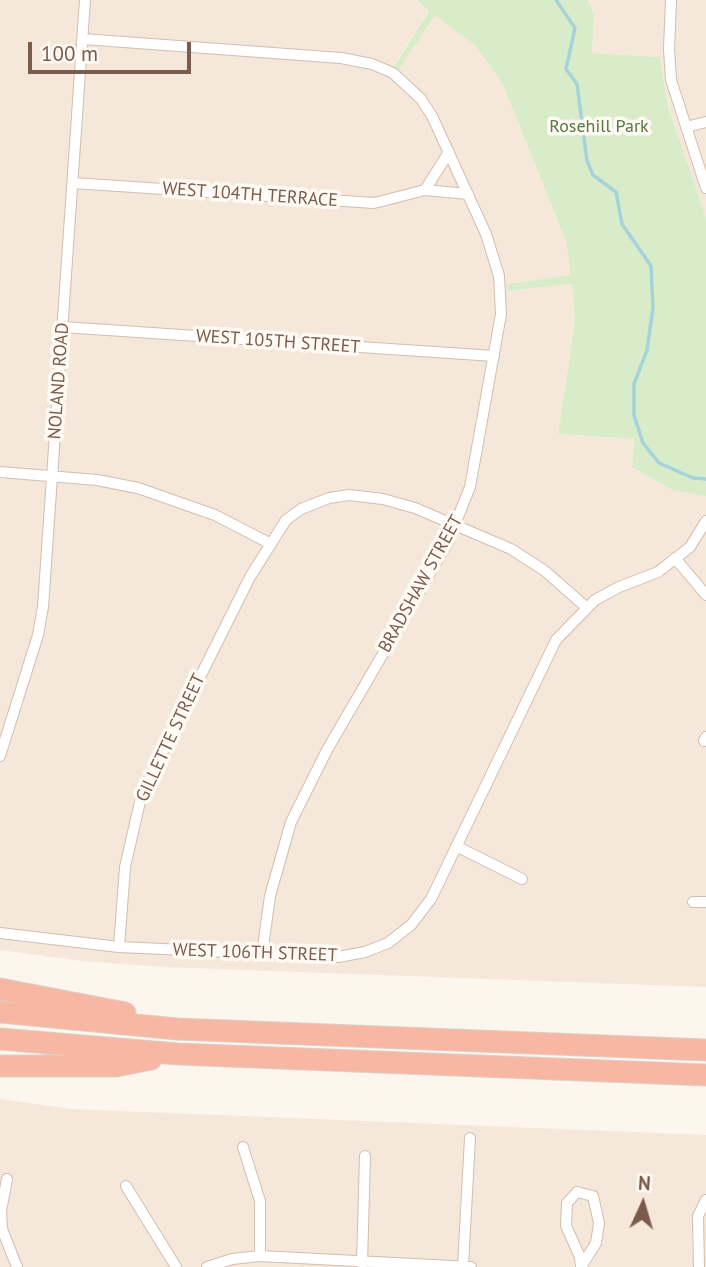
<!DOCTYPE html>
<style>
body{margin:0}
#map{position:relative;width:706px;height:1267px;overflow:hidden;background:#fdf6ec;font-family:"PT Sans",sans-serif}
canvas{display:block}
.north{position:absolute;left:608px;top:1169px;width:70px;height:70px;-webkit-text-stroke:5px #fffaf3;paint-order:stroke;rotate:4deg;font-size:19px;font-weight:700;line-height:28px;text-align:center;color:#7a5c4d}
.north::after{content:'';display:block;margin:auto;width:24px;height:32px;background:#7a5c4d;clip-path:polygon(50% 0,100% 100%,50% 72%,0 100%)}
.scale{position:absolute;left:28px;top:42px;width:163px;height:32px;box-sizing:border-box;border:4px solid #7a5c4d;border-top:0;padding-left:9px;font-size:21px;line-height:24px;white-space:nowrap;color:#7a5c4d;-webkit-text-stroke:5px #fffaf3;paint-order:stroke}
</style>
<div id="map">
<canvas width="706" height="1267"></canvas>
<div class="north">N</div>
<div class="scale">100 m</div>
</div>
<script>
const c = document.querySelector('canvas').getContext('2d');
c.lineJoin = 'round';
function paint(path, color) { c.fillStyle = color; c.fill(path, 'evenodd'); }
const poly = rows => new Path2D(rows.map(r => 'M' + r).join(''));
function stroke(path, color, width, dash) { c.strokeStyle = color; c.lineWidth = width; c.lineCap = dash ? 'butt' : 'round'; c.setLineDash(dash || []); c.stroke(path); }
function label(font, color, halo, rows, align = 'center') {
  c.font = font + ' "PT Sans",sans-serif'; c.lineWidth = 7; c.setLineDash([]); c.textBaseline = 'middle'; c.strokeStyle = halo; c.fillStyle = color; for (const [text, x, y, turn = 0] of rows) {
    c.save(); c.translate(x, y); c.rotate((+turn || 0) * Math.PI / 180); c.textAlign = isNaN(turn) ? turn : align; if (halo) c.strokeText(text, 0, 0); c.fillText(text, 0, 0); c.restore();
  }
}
const residential = poly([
 [0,0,417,0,429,10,393,67,398,70,435,15,475,45,502,83,566,241,572,275,507,284,509,291,572,284,575,321,558,434,634,439,632,467,674,491,706,496,706,987,163,967,82,961,0,950],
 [588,0,706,0,706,217,668,107,660,57,592,53,594,14],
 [0,1099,71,1109,706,1135,706,1267,0,1267]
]);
const green = poly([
 [417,0,588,0,594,14,592,53,660,57,668,107,706,217,706,496,674,491,632,467,634,439,558,434,575,321,572,284,508,291,507,284,571,275,566,241,502,83,475,45,435,15,398,71,393,68,429,11]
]);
const stream = poly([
 [556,0,575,28,566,69,577,84,587,161,593,175,616,192,622,224,651,266,653,308,647,350,634,384,634,415,643,443,659,463,693,478,706,479]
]);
const street = poly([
 [671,0,669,49,671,80,706,188],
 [83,39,341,58,372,64,393,73,421,99,432,116,486,234,499,276,501,314,470,487,448,542,327,750,291,822,270,896,262,954],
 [686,127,706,122],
 [73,183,374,203,425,190,468,194],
 [425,190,449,152],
 [63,327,494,356],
 [0,472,97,480,138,488,215,515,271,544],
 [675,558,706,595],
 [704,741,706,737],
 [0,756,38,635,43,607,85,0],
 [456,846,522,879],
 [693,902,706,902],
 [0,933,119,947,338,957,365,952,388,943,411,925,431,899,556,640,595,600,619,587,658,572,690,547,706,521],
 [119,947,125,867,142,793,250,577,286,520,301,509,329,498,349,495,383,499,415,508,511,549,545,571,587,608],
 [243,1147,260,1201,260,1256],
 [7,1179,1,1211,2,1229,17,1267],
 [126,1186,176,1267],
 [577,1192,593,1196,599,1223,596,1243,581,1267,580,1257,566,1226,567,1203,577,1192],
 [362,1264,365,1156],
 [463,1266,470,1138],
 [207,1267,232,1259,260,1256,471,1267],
 [699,1267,698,1216,706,1200]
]);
const highway = poly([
 [0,989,125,1013],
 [0,1012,177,1029,706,1050],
 [0,1039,178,1054,706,1075],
 [0,1066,116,1066,151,1059]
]);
const parkNames = [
 ["Rosehill Park",599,127]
];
const streetNames = [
 ["WEST 104TH TERRACE",250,195,4],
 ["WEST 105TH STREET",278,342,4],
 ["NOLAND ROAD",59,381,-86],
 ["BRADSHAW STREET",421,584,-61],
 ["GILLETTE STREET",171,738,-65],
 ["WEST 106TH STREET",255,953,2]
];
paint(residential, '#f5e8da');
paint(green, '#d8ecc9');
stroke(stream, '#a5d3da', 3.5);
stroke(street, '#d1beb0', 12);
stroke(highway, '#dad1cd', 23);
stroke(street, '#fff', 10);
stroke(highway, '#f7b7a3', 21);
label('18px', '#537a41', '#fffaf3', parkNames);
label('18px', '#7a5c4d', '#fffaf3', streetNames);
</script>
